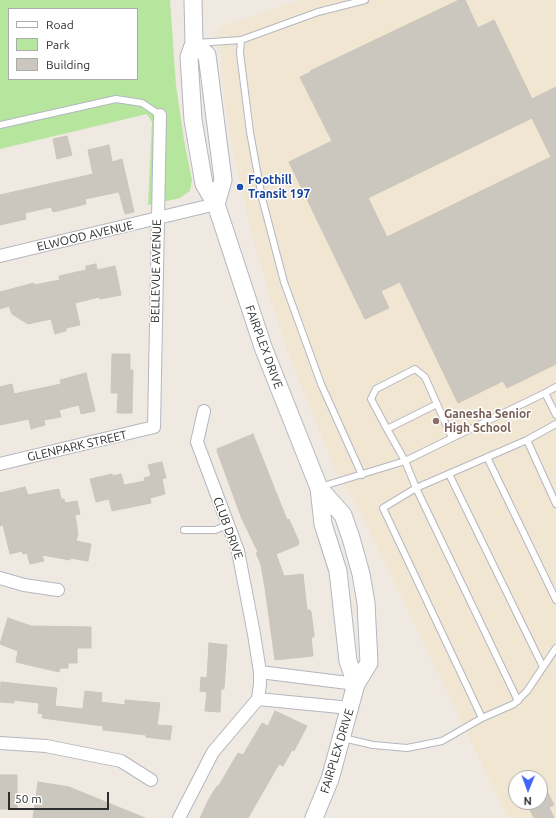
<!DOCTYPE html>
<style>
body{margin:0}
#map{position:relative;width:556px;height:818px;overflow:hidden;background:#efe9e1;font-family:Ubuntu,sans-serif}
canvas{display:block}
.legend{position:absolute;left:8px;top:8px;width:130px;height:72px;box-sizing:border-box;background:#fff;border:1px solid #ababab;margin:0;padding:5px 7px;list-style:none;font-size:12px;color:#2e2e2e}
.legend li{display:flex;align-items:center;gap:8px;height:20px}
.legend b{width:20px;border:1px solid #ababab}
.north{position:absolute;left:508px;top:770px;width:40px;height:40px;box-sizing:border-box;background:#fff;border:1px solid #ababab;border-radius:50%;rotate:181deg;font-size:11px;font-weight:700;line-height:16px;text-align:center;color:#2e2e2e}
.north::after{content:'';display:block;margin:auto;width:14px;height:18px;background:#4264fb;clip-path:polygon(50% 0,100% 100%,50% 72%,0 100%)}
.scale{position:absolute;left:8px;top:792px;width:101px;height:18px;box-sizing:border-box;border:2px solid #2e2e2e;border-top:0;padding-left:5px;font-size:12px;line-height:14px;white-space:nowrap;color:#2e2e2e;-webkit-text-stroke:3px #fff;paint-order:stroke}
</style>
<div id="map">
<canvas width="556" height="818"></canvas>
<ul class="legend">
<li><b style="height:5px;background:#fff"></b>Road</li>
<li><b style="height:11px;background:#b6e59e"></b>Park</li>
<li><b style="height:11px;background:#cbc7bf"></b>Building</li>
</ul>
<div class="north">N</div>
<div class="scale">50 m</div>
</div>
<script>
const c = document.querySelector('canvas').getContext('2d');
c.lineJoin = 'round';
function paint(path, color) { c.fillStyle = color; c.fill(path, 'evenodd'); }
const poly = rows => new Path2D(rows.map(r => 'M' + r).join(''));
function stroke(path, color, width, dash) { c.strokeStyle = color; c.lineWidth = width; c.lineCap = dash ? 'butt' : 'round'; c.setLineDash(dash || []); c.stroke(path); }
function label(font, color, halo, rows, align = 'center') {
  c.font = font + ' Ubuntu,sans-serif'; c.lineWidth = 3; c.setLineDash([]); c.textBaseline = 'middle'; c.strokeStyle = halo; c.fillStyle = color; for (const [text, x, y, turn = 0] of rows) {
    c.save(); c.translate(x, y); c.rotate((+turn || 0) * Math.PI / 180); c.textAlign = isNaN(turn) ? turn : align; if (halo) c.strokeText(text, 0, 0); c.fillText(text, 0, 0); c.restore();
  }
}
const education = poly([
 [302,0,556,0,556,818,508,818,359,509,337,473,294,369,273,307,254,242,233,151,224,96,219,28],
 [516,778,540,778,540,802,516,802]
]);
const green = poly([
 [0,0,170,0,176,86,184,140,192,180,190,191,180,198,148,205,152,122,147,114,0,149],
 [9,9,137,9,137,79,9,79]
]);
const building = poly([
 [459,0,465,0,478,28,494,20,532,99,556,87,556,364,507,388,503,381,458,403,400,282,381,291,389,308,365,319,289,162,332,141,300,77,311,72,310,71,459,0],
 [532,118,551,157,387,237,368,198,532,118],
 [67,136,72,155,57,159,53,139,67,136],
 [109,145,112,162,122,159,134,212,125,214,119,192,85,199,86,204,53,212,51,207,25,213,26,219,0,225,0,195,93,174,88,150,109,145],
 [96,264,97,270,115,266,121,295,100,299,99,297,75,303,80,325,66,328,66,331,55,334,51,319,28,324,12,314,9,306,0,309,0,292,34,283,34,285,60,280,59,276,86,270,86,266,96,264],
 [112,354,130,354,130,370,133,370,132,413,117,413,118,393,111,393,112,354],
 [86,373,95,411,81,414,79,405,59,410,61,417,44,420,45,425,31,429,29,419,0,425,0,387,12,384,14,394,61,384,60,380,86,373],
 [253,434,287,520,289,519,299,542,298,545,276,554,284,576,303,574,307,610,310,610,311,612,314,634,314,637,311,637,313,656,275,660,265,588,261,565,256,553,258,552,242,519,217,451,217,449,253,434],
 [162,462,166,478,162,479,165,494,150,498,151,503,112,511,109,499,96,502,90,479,112,474,113,476,121,474,124,485,145,481,144,478,151,476,148,465,162,462],
 [25,487,28,495,59,489,61,499,64,499,65,503,77,501,80,514,75,515,78,534,76,541,91,544,88,561,70,558,70,560,42,555,44,561,30,564,27,553,23,554,22,551,10,554,3,525,0,526,0,493,25,487],
 [8,618,31,626,91,627,91,648,77,648,77,663,68,663,68,668,60,668,59,672,16,662,18,651,0,644,8,618],
 [209,643,227,645,224,689,221,689,220,712,205,711,207,692,200,691,201,677,207,678,209,643],
 [1,682,57,688,55,706,83,709,85,691,102,693,101,702,125,705,125,700,160,703,157,725,172,726,170,740,146,737,146,735,103,730,103,726,42,718,43,714,38,713,39,703,14,700,14,703,0,702,1,682],
 [275,711,307,726,294,751,292,750,283,766,279,764,248,818,200,818,209,799,217,786,218,787,238,753,243,755,262,723,268,726,275,711],
 [0,775,17,775,17,809,0,809,0,775],
 [540,777,554,805,549,807,554,818,534,818,526,802,540,802,540,777],
 [38,782,69,787,145,818,33,818,38,782]
]);
const lane = poly([
 [241,40,240,53,250,132,262,198,284,282,321,384,362,475],
 [197,43,241,40,318,12,365,0],
 [0,125,116,99,142,103,160,115],
 [545,393,556,387],
 [437,404,452,438,405,461,387,429,437,404],
 [387,429,371,399,376,389,415,369,425,377,437,404],
 [452,438,545,393,556,415],
 [527,440,556,504],
 [487,457,556,600],
 [449,474,543,667],
 [320,487,405,461,416,488,383,508,482,718,442,741,407,748,373,745,343,738],
 [184,530,215,530,228,525],
 [518,701,416,488,527,440,556,424],
 [482,718,514,704,527,691,556,648]
]);
const street = poly([
 [0,256,216,204],
 [0,464,154,427,160,115],
 [0,578,24,585,58,590],
 [260,672,356,684],
 [258,699,350,708],
 [0,743,46,746,121,761,151,780],
 [179,818,213,752,258,699,260,684,260,672,254,634,238,551,197,442,204,411]
]);
const secondary = poly([
 [193,0,194,43,189,57,193,120,204,184,216,204,263,347,319,488,323,524,338,571,348,661,356,684],
 [194,43,207,55,223,180,216,204],
 [314,818,330,779,356,684,369,663,366,603,361,574,351,538,343,515,319,488]
]);
const markers = [
 [240,187,4,"#1a4fb4"],
 [436,421,4,"#8d6e63"]
];
const transitNames = [
 ["Foothill",248,180],
 ["Transit 197",248,194]
];
const streetNames = [
 ["ELWOOD AVENUE",85,236,-13],
 ["BELLEVUE AVENUE",156,271,-89],
 ["FAIRPLEX DRIVE",264,347,70],
 ["GLENPARK STREET",77,446,-13],
 ["CLUB DRIVE",228,528,70],
 ["FAIRPLEX DRIVE",337,751,-73]
];
const educationNames = [
 ["Ganesha Senior",444,414],
 ["High School",444,428]
];
paint(education, '#f0e6d1');
paint(green, '#b6e59e');
paint(building, '#cbc7bf');
stroke(building, '#cbc5ba', 1);
stroke(lane, '#b4b7c1', 8);
stroke(street, '#b4b7c1', 14);
stroke(secondary, '#b4b7c1', 19);
stroke(lane, '#fff', 6);
stroke(street, '#fff', 12);
stroke(secondary, '#fff', 17);
for (const [x, y, r, color] of markers) { const dot = new Path2D(); dot.arc(x, y, r, 0, 2 * Math.PI); c.fillStyle = color; c.fill(dot); stroke(dot, '#fff', 1.5); }
label('bold 12px', '#164399', '#fff', transitNames, 'left');
label('12px', '#2e2e2e', '#fff', streetNames);
label('bold 12px', '#785e54', '#fff', educationNames, 'left');
</script>
